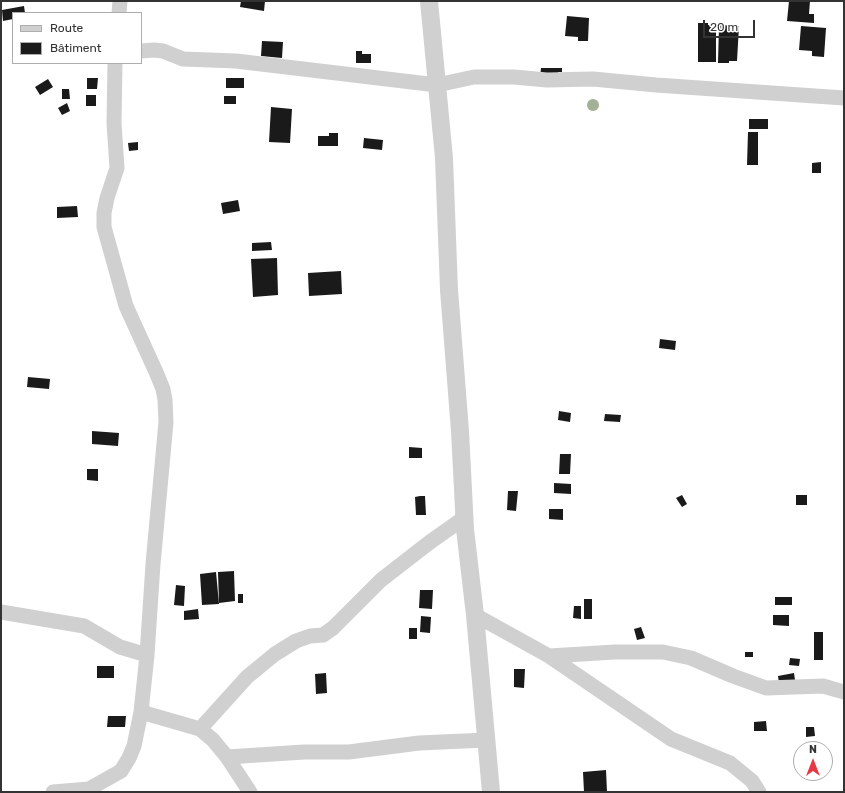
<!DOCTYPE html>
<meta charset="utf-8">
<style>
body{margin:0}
#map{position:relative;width:845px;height:793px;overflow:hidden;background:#fff;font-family:Rubik,sans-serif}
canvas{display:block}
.frame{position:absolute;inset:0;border:2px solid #333;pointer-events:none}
.legend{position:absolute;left:12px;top:12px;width:130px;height:52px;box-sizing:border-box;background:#fff;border:1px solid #adadad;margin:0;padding:5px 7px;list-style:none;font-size:12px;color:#333}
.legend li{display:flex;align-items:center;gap:8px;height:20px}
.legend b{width:20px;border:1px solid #adadad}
.north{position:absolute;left:793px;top:741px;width:40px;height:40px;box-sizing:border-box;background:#fff;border:1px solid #adadad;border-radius:50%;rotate:0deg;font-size:11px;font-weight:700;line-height:16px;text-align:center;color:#333}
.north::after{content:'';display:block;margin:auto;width:14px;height:18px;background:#e63946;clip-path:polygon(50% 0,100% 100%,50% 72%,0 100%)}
.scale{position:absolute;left:703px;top:20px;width:52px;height:18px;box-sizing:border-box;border:2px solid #333;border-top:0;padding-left:5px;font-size:12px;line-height:14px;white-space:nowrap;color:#333;-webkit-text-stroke:3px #fff;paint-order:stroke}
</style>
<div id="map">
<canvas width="845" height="793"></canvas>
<div class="frame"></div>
<ul class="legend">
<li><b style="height:5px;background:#d0d0d0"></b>Route</li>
<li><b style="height:11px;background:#1a1a1a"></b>Bâtiment</li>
</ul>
<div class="north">N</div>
<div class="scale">20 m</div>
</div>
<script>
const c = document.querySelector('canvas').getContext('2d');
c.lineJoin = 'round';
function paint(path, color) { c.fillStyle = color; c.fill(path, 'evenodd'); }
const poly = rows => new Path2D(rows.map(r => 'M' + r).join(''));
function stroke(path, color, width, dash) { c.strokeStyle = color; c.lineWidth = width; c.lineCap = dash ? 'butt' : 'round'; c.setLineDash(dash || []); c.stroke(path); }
const building = poly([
 [241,1,265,1,264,11,240,7],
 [789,1,810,1,809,14,814,14,814,23,787,21],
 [24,6,25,13,13,13,13,19,3,21,2,10],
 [567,16,589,18,588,41,578,41,578,37,565,36],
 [698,23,708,23,708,25,716,25,716,62,698,62],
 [719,25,739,26,737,61,729,61,729,63,718,63],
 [801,26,826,28,824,57,812,56,812,51,799,50],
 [262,41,283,42,282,58,261,56],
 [356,51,362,51,362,54,371,54,371,63,356,63],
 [541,68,562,68,562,72,558,72,558,77,540,77],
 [87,78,98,78,97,89,87,89],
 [226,78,244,78,244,88,226,88],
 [48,79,53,87,40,95,35,87],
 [62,89,69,89,70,99,62,99],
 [86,95,96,95,96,106,86,106],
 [224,96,236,96,236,104,224,104],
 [67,103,70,111,62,115,58,108],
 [271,107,292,109,290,143,269,142],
 [749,119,768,119,768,129,749,129],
 [748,132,758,132,758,165,747,165],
 [329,133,338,133,338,146,318,146,318,136,329,136],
 [364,138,383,140,382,150,363,148],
 [138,142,138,150,129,151,128,143],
 [821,162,821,173,812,173,812,163],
 [238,200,240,211,223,214,221,203],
 [77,206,78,217,57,218,57,207],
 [271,242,272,250,252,251,252,243],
 [277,258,278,295,253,297,251,259],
 [341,271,342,294,309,296,308,273],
 [660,339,676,341,675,350,659,348],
 [28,377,50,379,49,389,27,387],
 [559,411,571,413,570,422,558,420],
 [605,414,621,415,620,422,604,421],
 [92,431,119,433,118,446,92,444],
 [409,447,422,448,422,458,409,458],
 [560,454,571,454,570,474,559,474],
 [87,469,98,469,98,481,87,480],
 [554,483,571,484,571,494,554,493],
 [508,491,518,491,516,511,507,510],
 [682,495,687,504,682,507,676,498],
 [796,495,807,495,807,505,796,505],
 [420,496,425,496,426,515,416,515,415,497],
 [549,509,563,509,563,520,549,519],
 [234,571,235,601,219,603,218,572],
 [216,572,219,604,202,605,200,574],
 [176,585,185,586,184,606,174,605],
 [420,590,433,590,432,609,419,608],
 [238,594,243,594,243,603,238,603],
 [775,597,792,597,792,605,775,605],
 [584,599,592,599,592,619,584,619],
 [574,606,581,606,581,619,573,618],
 [198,609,199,619,184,620,184,611],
 [773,615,789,615,789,626,773,625],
 [421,616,431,617,430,633,420,632],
 [641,627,645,638,637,640,634,629],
 [409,628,417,628,417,639,409,639],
 [814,632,823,632,823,660,814,660],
 [745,652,753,652,753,657,745,657],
 [790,658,800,659,799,666,789,665],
 [97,666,114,666,114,678,97,678],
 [514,669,525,669,524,688,514,687],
 [326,673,327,693,316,694,315,674],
 [794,673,795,680,779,683,778,676],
 [108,716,126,716,125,727,107,727],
 [766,721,767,731,754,731,754,722],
 [806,727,814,727,815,736,806,737],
 [606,770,607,792,584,792,583,772]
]);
const minor = poly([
 [119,13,120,1],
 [141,51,154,50,163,51,183,59,236,61,437,85,474,77,514,77,547,80,593,79,656,85,844,98],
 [115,63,114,123,117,168,107,198,104,213,104,227,126,306,156,372,163,389,165,400,166,422,153,564,147,655],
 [1,612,84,626,120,647,147,655,141,712,200,729,213,740,227,757,250,792],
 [475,615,549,656,671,739,730,763,752,781,759,792],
 [549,656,615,652,663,652,691,658,733,676,766,688,823,686,844,692],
 [200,729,247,677,275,654,296,641,310,636,323,635,333,628,381,580,430,542,464,518],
 [227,757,304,752,349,752,419,743,487,740],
 [53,792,89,789,121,771,129,758,134,746,141,712]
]);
const tertiary = poly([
 [429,1,444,158,449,290,460,431,465,529,475,615,491,792]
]);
const trees = [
 [593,105]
];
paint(building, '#1a1a1a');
stroke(minor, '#d0d0d0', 15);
stroke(tertiary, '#d0d0d0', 18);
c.fillStyle = '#a2b095';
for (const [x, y] of trees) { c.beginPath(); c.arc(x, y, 6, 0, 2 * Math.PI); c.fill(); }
</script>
